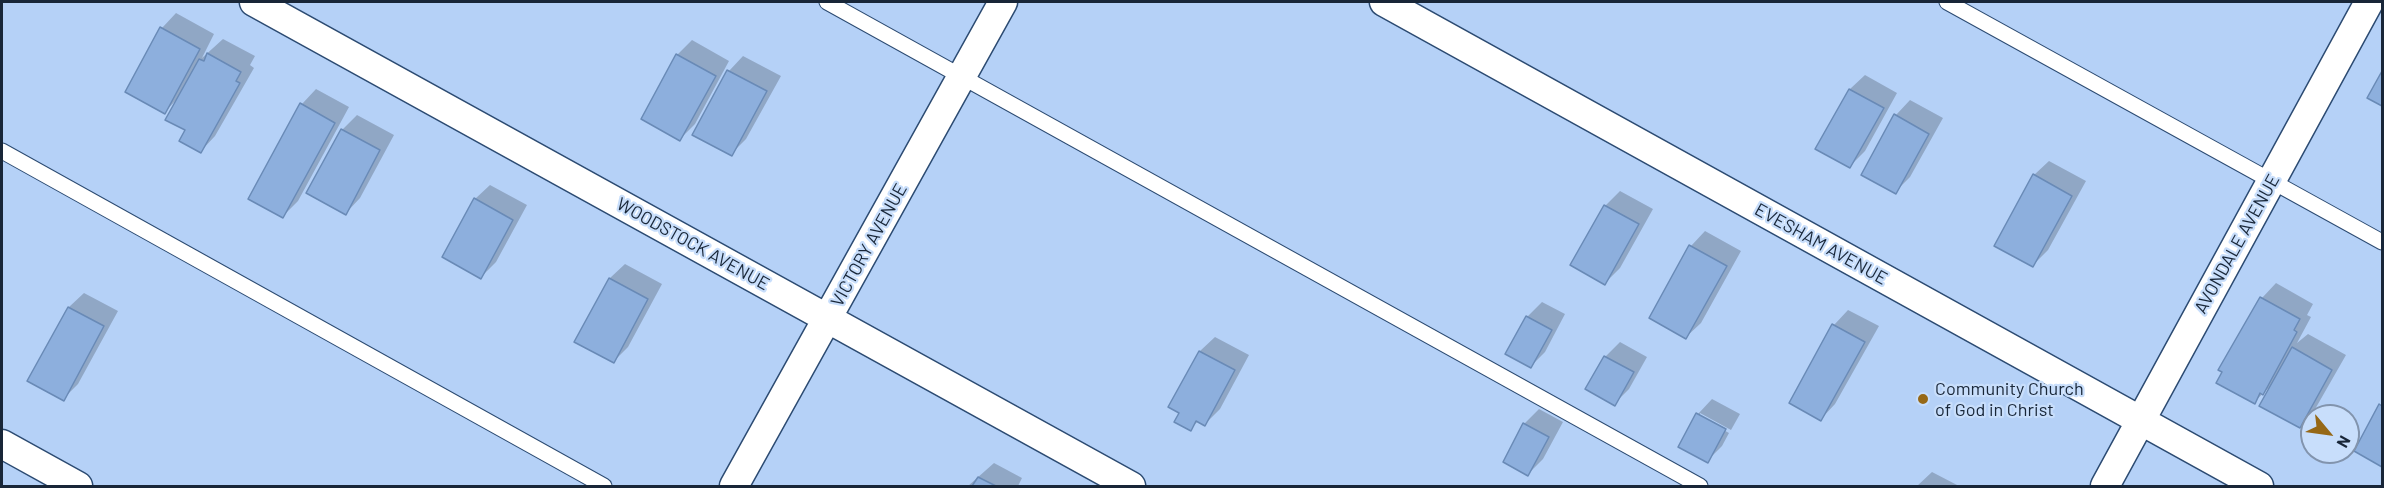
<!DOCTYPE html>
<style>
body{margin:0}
#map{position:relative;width:2384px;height:488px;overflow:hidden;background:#b5d1f7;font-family:Barlow,sans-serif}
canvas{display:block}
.frame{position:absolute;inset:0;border:3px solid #182638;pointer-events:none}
.north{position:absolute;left:2300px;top:404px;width:60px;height:60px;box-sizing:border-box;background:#c8defb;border:2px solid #8294ad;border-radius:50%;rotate:119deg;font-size:16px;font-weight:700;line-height:24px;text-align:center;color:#182638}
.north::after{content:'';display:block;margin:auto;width:21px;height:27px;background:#966816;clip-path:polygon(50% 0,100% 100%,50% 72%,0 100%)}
</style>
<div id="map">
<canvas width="2384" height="488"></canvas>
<div class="frame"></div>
<div class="north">N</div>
</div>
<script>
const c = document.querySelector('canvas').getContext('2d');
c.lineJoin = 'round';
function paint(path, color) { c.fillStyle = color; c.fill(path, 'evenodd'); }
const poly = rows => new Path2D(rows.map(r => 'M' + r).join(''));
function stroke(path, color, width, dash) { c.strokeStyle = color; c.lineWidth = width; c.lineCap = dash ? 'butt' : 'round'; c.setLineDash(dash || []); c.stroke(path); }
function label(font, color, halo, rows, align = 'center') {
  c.font = font + ' Barlow,sans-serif'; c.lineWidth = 4.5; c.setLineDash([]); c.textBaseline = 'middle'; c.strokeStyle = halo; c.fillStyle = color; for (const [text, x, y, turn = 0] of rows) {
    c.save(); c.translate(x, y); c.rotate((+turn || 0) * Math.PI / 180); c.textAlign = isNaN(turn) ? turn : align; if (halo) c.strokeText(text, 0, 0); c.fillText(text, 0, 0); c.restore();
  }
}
const shadow = poly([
 [176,13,214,34,202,58,223,39,255,56,250,65,254,68,215,136,201,151,187,130,177,99,165,112,162,28],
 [692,40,729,61,695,124,680,139,677,55],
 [743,56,781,76,746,139,731,154,694,134,729,71],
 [1865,75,1897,93,1865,151,1850,166,1817,148,1850,89],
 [316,89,349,107,298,201,283,216,302,104],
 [1910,100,1943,118,1910,177,1895,192,1896,115],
 [357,115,394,135,360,198,346,213,342,130],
 [2049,161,2086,181,2048,250,2033,265,2034,175],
 [490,185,527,205,496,262,481,277,475,199],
 [1620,191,1653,209,1620,268,1605,283,1605,206],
 [1705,231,1741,251,1701,323,1686,337,1651,317,1691,246],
 [625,264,662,284,628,347,613,362,576,342,610,278],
 [2276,283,2313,304,2307,315,2311,317,2297,343,2308,334,2346,355,2314,411,2299,426,2272,385,2254,402,2262,298],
 [84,293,118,311,78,384,63,399,69,307],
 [1542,302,1565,314,1545,352,1531,366,1527,317],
 [1848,310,1879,326,1835,404,1821,419,1791,403,1834,325],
 [1215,337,1249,355,1220,409,1205,424,1198,421,1191,429,1181,413,1170,407,1200,351],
 [1620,342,1647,357,1629,389,1614,404,1605,357],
 [1712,399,1740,414,1731,430,1700,413,1700,417,1729,433,1722,446,1707,461,1698,414],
 [2382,403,2382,465,2356,450],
 [1539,409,1563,422,1543,459,1528,474,1524,424],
 [994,463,1022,478,1018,486,968,486],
 [1932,472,1959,486,1917,486]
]);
const building = poly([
 [160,27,200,49,165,114,125,92,160,27],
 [207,53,241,72,236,81,240,83,201,153,179,141,185,130,165,120,199,59,204,61,207,53],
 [676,54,716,76,680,141,641,119,676,54],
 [727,70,767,91,732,156,692,135,727,70],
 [2382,71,2382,106,2367,98,2382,71],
 [1849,89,1884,108,1850,168,1815,149,1849,89],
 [300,103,335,123,283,218,248,199,300,103],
 [1894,114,1929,134,1896,194,1861,175,1894,114],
 [341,129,380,150,346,215,306,193,341,129],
 [2033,174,2072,196,2033,267,1994,246,2033,174],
 [474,198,513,220,481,279,442,257,474,198],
 [1604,205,1639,224,1605,285,1570,265,1604,205],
 [1689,245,1727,266,1686,339,1649,318,1689,245],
 [609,278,648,299,614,363,574,342,609,278],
 [2260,297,2300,319,2294,330,2297,332,2263,395,2260,393,2255,404,2216,383,2222,372,2218,370,2260,297],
 [68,307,104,326,64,401,27,381,68,307],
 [1526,316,1552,330,1531,368,1505,354,1526,316],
 [1832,324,1865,342,1821,421,1789,403,1832,324],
 [2292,347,2332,370,2300,428,2259,406,2292,347],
 [1199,351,1235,370,1205,426,1196,421,1191,431,1174,422,1179,413,1168,407,1199,351],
 [1604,356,1634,372,1615,406,1585,389,1604,356],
 [2379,404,2382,406,2382,467,2354,451,2379,404],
 [1696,413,1726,429,1708,463,1678,447,1696,413],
 [1523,423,1549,437,1528,476,1503,462,1523,423],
 [978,477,996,486,972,486,978,477]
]);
const service = poly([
 [827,2,1700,486],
 [1947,2,2382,242],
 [2,151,604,486]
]);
const minor = poly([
 [254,2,1131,486],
 [1384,2,2259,486],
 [2,444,78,486],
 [734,486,1003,2],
 [2105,486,2369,2]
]);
const markers = [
 [1923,399,6,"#966816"]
];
const streetNames = [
 ["WOODSTOCK AVENUE",693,244,29],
 ["EVESHAM AVENUE",1821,244,29],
 ["AVONDALE AVENUE",2237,244,-61],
 ["VICTORY AVENUE",869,245,-61]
];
const poiNames = [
 ["Community Church",1935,389],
 ["of God in Christ",1935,410]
];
paint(shadow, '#0003');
paint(building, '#8dafdd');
stroke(building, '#698ab6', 1.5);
stroke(service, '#2c4b72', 17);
stroke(minor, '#2c4b72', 31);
stroke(service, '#fff', 15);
stroke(minor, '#fff', 28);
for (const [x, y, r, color] of markers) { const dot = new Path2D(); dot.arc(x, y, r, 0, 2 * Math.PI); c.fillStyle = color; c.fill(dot); stroke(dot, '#c8defb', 2); }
label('18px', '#182638', '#c8defb', streetNames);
label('18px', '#182638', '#c8defb', poiNames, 'left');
</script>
